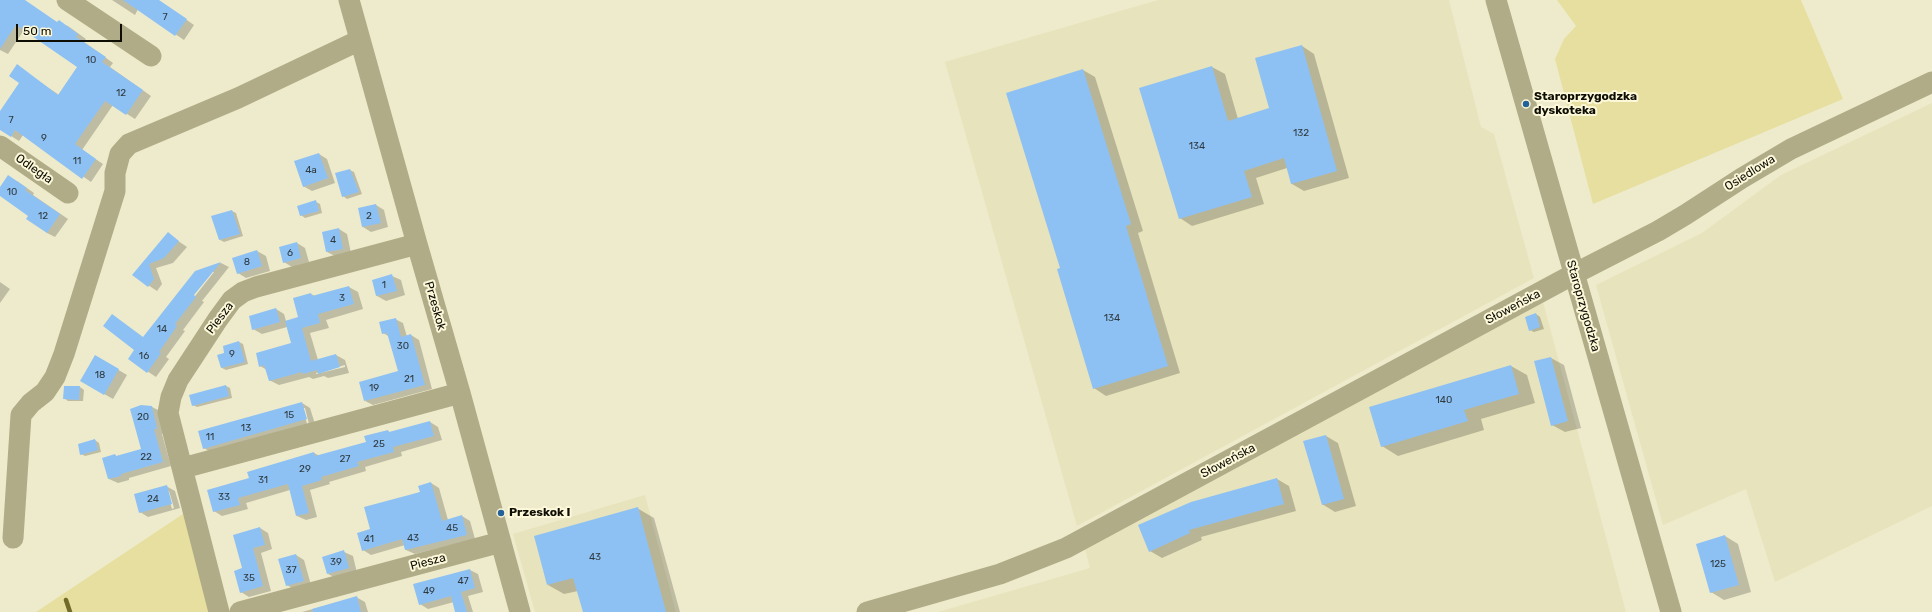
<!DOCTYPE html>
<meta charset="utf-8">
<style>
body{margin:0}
#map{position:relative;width:1932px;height:612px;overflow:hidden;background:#eeebcc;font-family:Rubik,sans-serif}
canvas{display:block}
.scale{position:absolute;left:16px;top:24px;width:106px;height:18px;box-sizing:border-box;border:2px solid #0e0d04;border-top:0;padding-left:5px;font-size:12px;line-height:14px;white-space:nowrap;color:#0e0d04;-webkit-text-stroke:3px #fcf8d9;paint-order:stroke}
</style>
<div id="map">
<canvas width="1932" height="612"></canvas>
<div class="scale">50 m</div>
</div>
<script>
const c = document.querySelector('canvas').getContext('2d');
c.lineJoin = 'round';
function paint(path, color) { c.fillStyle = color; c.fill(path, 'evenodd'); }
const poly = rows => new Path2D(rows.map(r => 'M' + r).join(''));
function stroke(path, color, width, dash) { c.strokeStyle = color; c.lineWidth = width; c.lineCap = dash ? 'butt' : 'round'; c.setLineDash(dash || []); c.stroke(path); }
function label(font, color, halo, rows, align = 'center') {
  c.font = font + ' Rubik,sans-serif'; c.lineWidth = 4; c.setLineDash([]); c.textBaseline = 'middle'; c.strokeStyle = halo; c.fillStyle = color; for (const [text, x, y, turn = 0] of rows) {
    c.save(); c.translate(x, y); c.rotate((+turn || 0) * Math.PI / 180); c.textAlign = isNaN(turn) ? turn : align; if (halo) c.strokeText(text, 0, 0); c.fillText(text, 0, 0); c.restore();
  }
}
const built = poly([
 [1158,0,1449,0,1481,127,1494,134,1534,278,1077,526,945,62],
 [1932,103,1932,506,1775,582,1746,489,1663,525,1596,285,1702,233,1781,175],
 [1543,302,1626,612,938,612,1090,568,1085,549],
 [645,495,676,612,535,612,513,534]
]);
const green = poly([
 [1557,0,1801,0,1843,99,1593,204,1555,59,1564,39,1576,26],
 [186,512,212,612,36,612]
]);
const shadow = poly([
 [0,0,23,0,58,23,68,26,86,39,84,42,113,63,110,67,151,96,135,119,113,105,82,150,103,164,91,182,23,135,19,141,0,129,0,112,21,83,17,66,59,95,78,67,24,30,8,54,0,50],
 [112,0,158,0,194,25,184,40,138,9,135,15],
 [1302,46,1314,54,1349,178,1304,191,1292,184,1287,168,1256,178,1264,204,1192,226,1180,218,1212,67,1225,74,1238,119,1270,109],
 [1083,70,1095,77,1143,231,1138,233,1180,373,1106,396,1094,388,1061,269],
 [319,154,327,159,335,183,312,191,303,186],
 [350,170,354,172,362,194,347,199,343,196],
 [17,181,34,193,33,195,68,219,55,237,47,233,29,215,0,195,0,188],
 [316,202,320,204,322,213,305,218,301,215],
 [376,205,384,210,388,227,371,232,363,227],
 [232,211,236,213,243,236,224,242,220,240],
 [339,229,347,234,351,253,335,256,327,252],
 [168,234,187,247,173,263,156,268,162,284,157,291,133,275],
 [297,243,305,248,309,262,292,267,284,262],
 [257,251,266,256,270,271,246,278,238,273],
 [221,263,229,267,202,301,204,302,183,330,185,331,166,357,169,359,156,377,129,359,136,350,112,316,144,338,195,272],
 [212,272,214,272,192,300,190,298],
 [392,276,401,280,405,295,386,301,377,296,373,281],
 [0,282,10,289,0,303],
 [349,287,358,292,363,309,326,320,329,328,310,333,318,360,336,355,345,360,349,373,328,378,324,376,313,379,309,377,279,385,269,380,267,370,260,366,292,344,287,327,262,334,253,329,276,309,284,314,286,321,299,318,294,299,311,294,315,296],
 [345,365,345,367,316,374,316,373],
 [1536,314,1540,317,1544,329,1534,332,1530,330],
 [395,319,403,323,407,337,411,335,419,340,432,389,373,405,365,401,399,372,390,337,383,333],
 [239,342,243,344,248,364,226,370,222,368,219,355,226,353],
 [95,356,127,375,113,399,81,381],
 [1551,358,1564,365,1581,428,1565,432,1552,425],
 [1511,366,1527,375,1535,403,1481,419,1484,430,1398,456,1382,446],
 [226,386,230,388,232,398,197,407,193,405],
 [80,387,84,390,83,401,68,401,64,398],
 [302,403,310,408,315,424,212,453,204,448],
 [303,408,305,408,309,424,307,424],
 [152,407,160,411,165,433,162,434,171,466,129,478,129,480,118,483,109,479,115,455,118,457,143,450],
 [430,422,438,427,442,440,401,452,402,456,365,467,366,471,329,482,330,484,310,490,317,517,306,520,297,516,290,490,246,503,248,509,222,516,214,511,250,479,314,453,320,456,367,443,388,431,391,433],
 [1326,436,1338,443,1356,506,1335,512,1322,504],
 [95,440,99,443,101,452,85,456,81,454],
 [1277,479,1289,486,1296,511,1201,537,1202,540,1162,558,1150,551],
 [431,483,439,488,448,520,462,516,470,521,475,539,415,554,406,550,405,545,371,555,363,550,372,530],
 [166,486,175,491,180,508,148,517,140,512],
 [167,491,169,491,174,508,172,509],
 [637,508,654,518,680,612,584,612,578,591,564,594,548,585],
 [260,528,268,533,272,549,261,553,271,591,249,597,241,592,243,569],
 [1725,536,1738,544,1751,592,1724,600,1711,592],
 [344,552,353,556,357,573,336,578,328,574],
 [296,555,304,560,311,585,295,590,287,585],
 [470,570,478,574,483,592,468,596,473,612,456,612,454,602,428,609,420,604],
 [356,597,365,602,368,612,302,612]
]);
const stream = poly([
 [66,600,70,612]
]);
const building = poly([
 [0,0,25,0,57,22,59,20,78,34,76,37,106,57,102,62,143,90,126,115,105,101,75,144,96,159,82,179,15,130,11,137,0,130,0,111,19,83,9,76,17,64,58,95,77,67,16,25,0,49],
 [123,0,159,0,187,19,175,36],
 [1302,45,1337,171,1291,184,1284,158,1244,171,1252,197,1179,219,1139,88,1212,66,1228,121,1269,108,1255,58],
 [1083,69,1131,224,1126,226,1168,366,1093,389,1057,269,1060,268,1006,93],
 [319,153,328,178,303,187,294,161],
 [350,169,359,192,342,197,335,173],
 [8,175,27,188,25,190,60,214,47,233,26,219,28,216,0,196,0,187],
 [316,200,319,211,300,216,297,206],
 [376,204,381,223,362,227,358,208],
 [232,210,240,234,219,240,211,216],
 [339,228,343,249,326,252,322,232],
 [168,232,179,241,164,258,149,264,154,279,148,287,132,275],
 [297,242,301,258,283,263,279,247],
 [257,250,262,266,237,274,232,258],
 [221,262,194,295,196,297,175,324,177,326,159,352,161,353,147,373,128,359,134,350,103,326,112,314,143,337,195,271],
 [392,274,397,291,376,296,372,280],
 [349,286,354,304,318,314,320,323,302,328,311,361,336,354,340,367,318,374,317,370,303,374,302,372,269,381,264,365,259,367,256,353,291,343,285,321,298,317,293,298,311,293,312,296],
 [276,308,280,322,252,330,249,316],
 [1536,313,1540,327,1529,331,1525,317],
 [396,318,401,337,411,334,425,385,364,401,359,382,398,371,387,333,382,334,379,322],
 [239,341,245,362,221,368,217,355,224,353,223,346],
 [95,355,119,369,104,395,80,381],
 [1551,357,1568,421,1551,426,1534,361],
 [1511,365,1519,394,1464,410,1468,421,1381,447,1369,407],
 [226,385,229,396,192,406,189,395],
 [64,386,80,386,79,400,63,399],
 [302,402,307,419,203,449,198,431],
 [141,405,152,406,157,429,154,429,163,462,121,474,121,476,108,479,102,458,115,454,116,456,141,449,130,409],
 [430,421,434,436,393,447,394,452,357,462,359,466,321,477,322,480,302,486,309,513,296,516,288,484,238,498,240,505,213,512,207,490,249,478,247,472,314,452,315,456,366,442,364,436,388,430,389,432],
 [1326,435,1344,499,1322,505,1303,441],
 [95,439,98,450,80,455,78,444],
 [1277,478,1284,504,1189,530,1190,533,1149,552,1138,525,1191,502],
 [431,482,442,521,462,515,467,535,405,550,402,539,362,551,357,533,370,529,364,507,420,492,418,486],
 [167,485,172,504,139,513,134,494],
 [638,507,666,612,583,612,573,578,547,585,534,536],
 [260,527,265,545,253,548,263,586,240,593,234,571,242,568,233,535],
 [1725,535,1739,585,1710,593,1696,544],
 [344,550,349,568,327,574,322,557],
 [296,554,304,581,286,586,278,559],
 [470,569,475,588,461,592,467,612,455,612,451,596,419,605,413,584],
 [357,596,361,612,313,612,312,609]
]);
const minor = poly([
 [67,0,151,56],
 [349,0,417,244,460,393,520,612],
 [1496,0,1671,612],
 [0,146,68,193],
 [183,468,460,393],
 [13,538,21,415,31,403,45,392,55,377,64,354,115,191,115,173,120,154,129,144,238,98,360,40],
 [219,612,168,413,171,397,178,380,218,319,232,300,243,292,256,287,417,244],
 [240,612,501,542],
 [867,612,1000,574,1066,548,1574,274,1658,231,1685,215,1742,178,1791,149,1932,82]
]);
const markers = [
 [1526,104,4,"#236198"],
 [501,513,4,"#236198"]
];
const numberNames = [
 ["7",165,17],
 ["10",91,60],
 ["12",121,93],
 ["7",11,120],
 ["132",1301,133],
 ["9",44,138],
 ["134",1197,146],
 ["11",77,161],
 ["4a",311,170],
 ["10",12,192],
 ["12",43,216],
 ["2",369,216],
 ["4",333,240],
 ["6",290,253],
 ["8",247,262],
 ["1",384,285],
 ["3",342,298],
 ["134",1112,318],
 ["14",162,329],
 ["30",403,346],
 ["9",232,354],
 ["16",144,356],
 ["18",100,375],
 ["21",409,379],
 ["19",374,388],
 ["140",1444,400],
 ["15",289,415],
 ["20",143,417],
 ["13",246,428],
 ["11",210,437],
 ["25",379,444],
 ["22",146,457],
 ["27",345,459],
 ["29",305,469],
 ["31",263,480],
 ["33",224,497],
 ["24",153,499],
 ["45",452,528],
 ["43",413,538],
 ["41",369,539],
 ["43",595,557],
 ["39",336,562],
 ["125",1718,564],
 ["37",291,570],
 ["35",249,578],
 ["47",463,581],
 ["49",429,591]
];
const poiNames = [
 ["Staroprzygodzka",1534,97],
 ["dyskoteka",1534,111],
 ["Przeskok I",509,513]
];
const streetNames = [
 ["Odległa",34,169,35],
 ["Osiedlowa",1750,173,-32],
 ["Przeskok",435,306,74],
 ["Staroprzygodzka",1583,306,74],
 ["Słoweńska",1513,307,-28],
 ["Piesza",220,318,-53],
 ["Słoweńska",1228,461,-28],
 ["Piesza",428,562,-15]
];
paint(built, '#e7e3bc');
paint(green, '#e6df9f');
paint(shadow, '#0003');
stroke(stream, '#726a28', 4.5);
paint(building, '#8ec1f3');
stroke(minor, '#b0ac87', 21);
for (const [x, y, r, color] of markers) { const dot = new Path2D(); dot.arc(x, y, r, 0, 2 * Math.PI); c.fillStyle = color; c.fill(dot); stroke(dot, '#fcf8d9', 1.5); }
label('10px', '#2e3a40', null, numberNames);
label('bold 12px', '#0e0d04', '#fcf8d9', poiNames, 'left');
label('12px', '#0e0d04', '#fcf8d9', streetNames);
</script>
